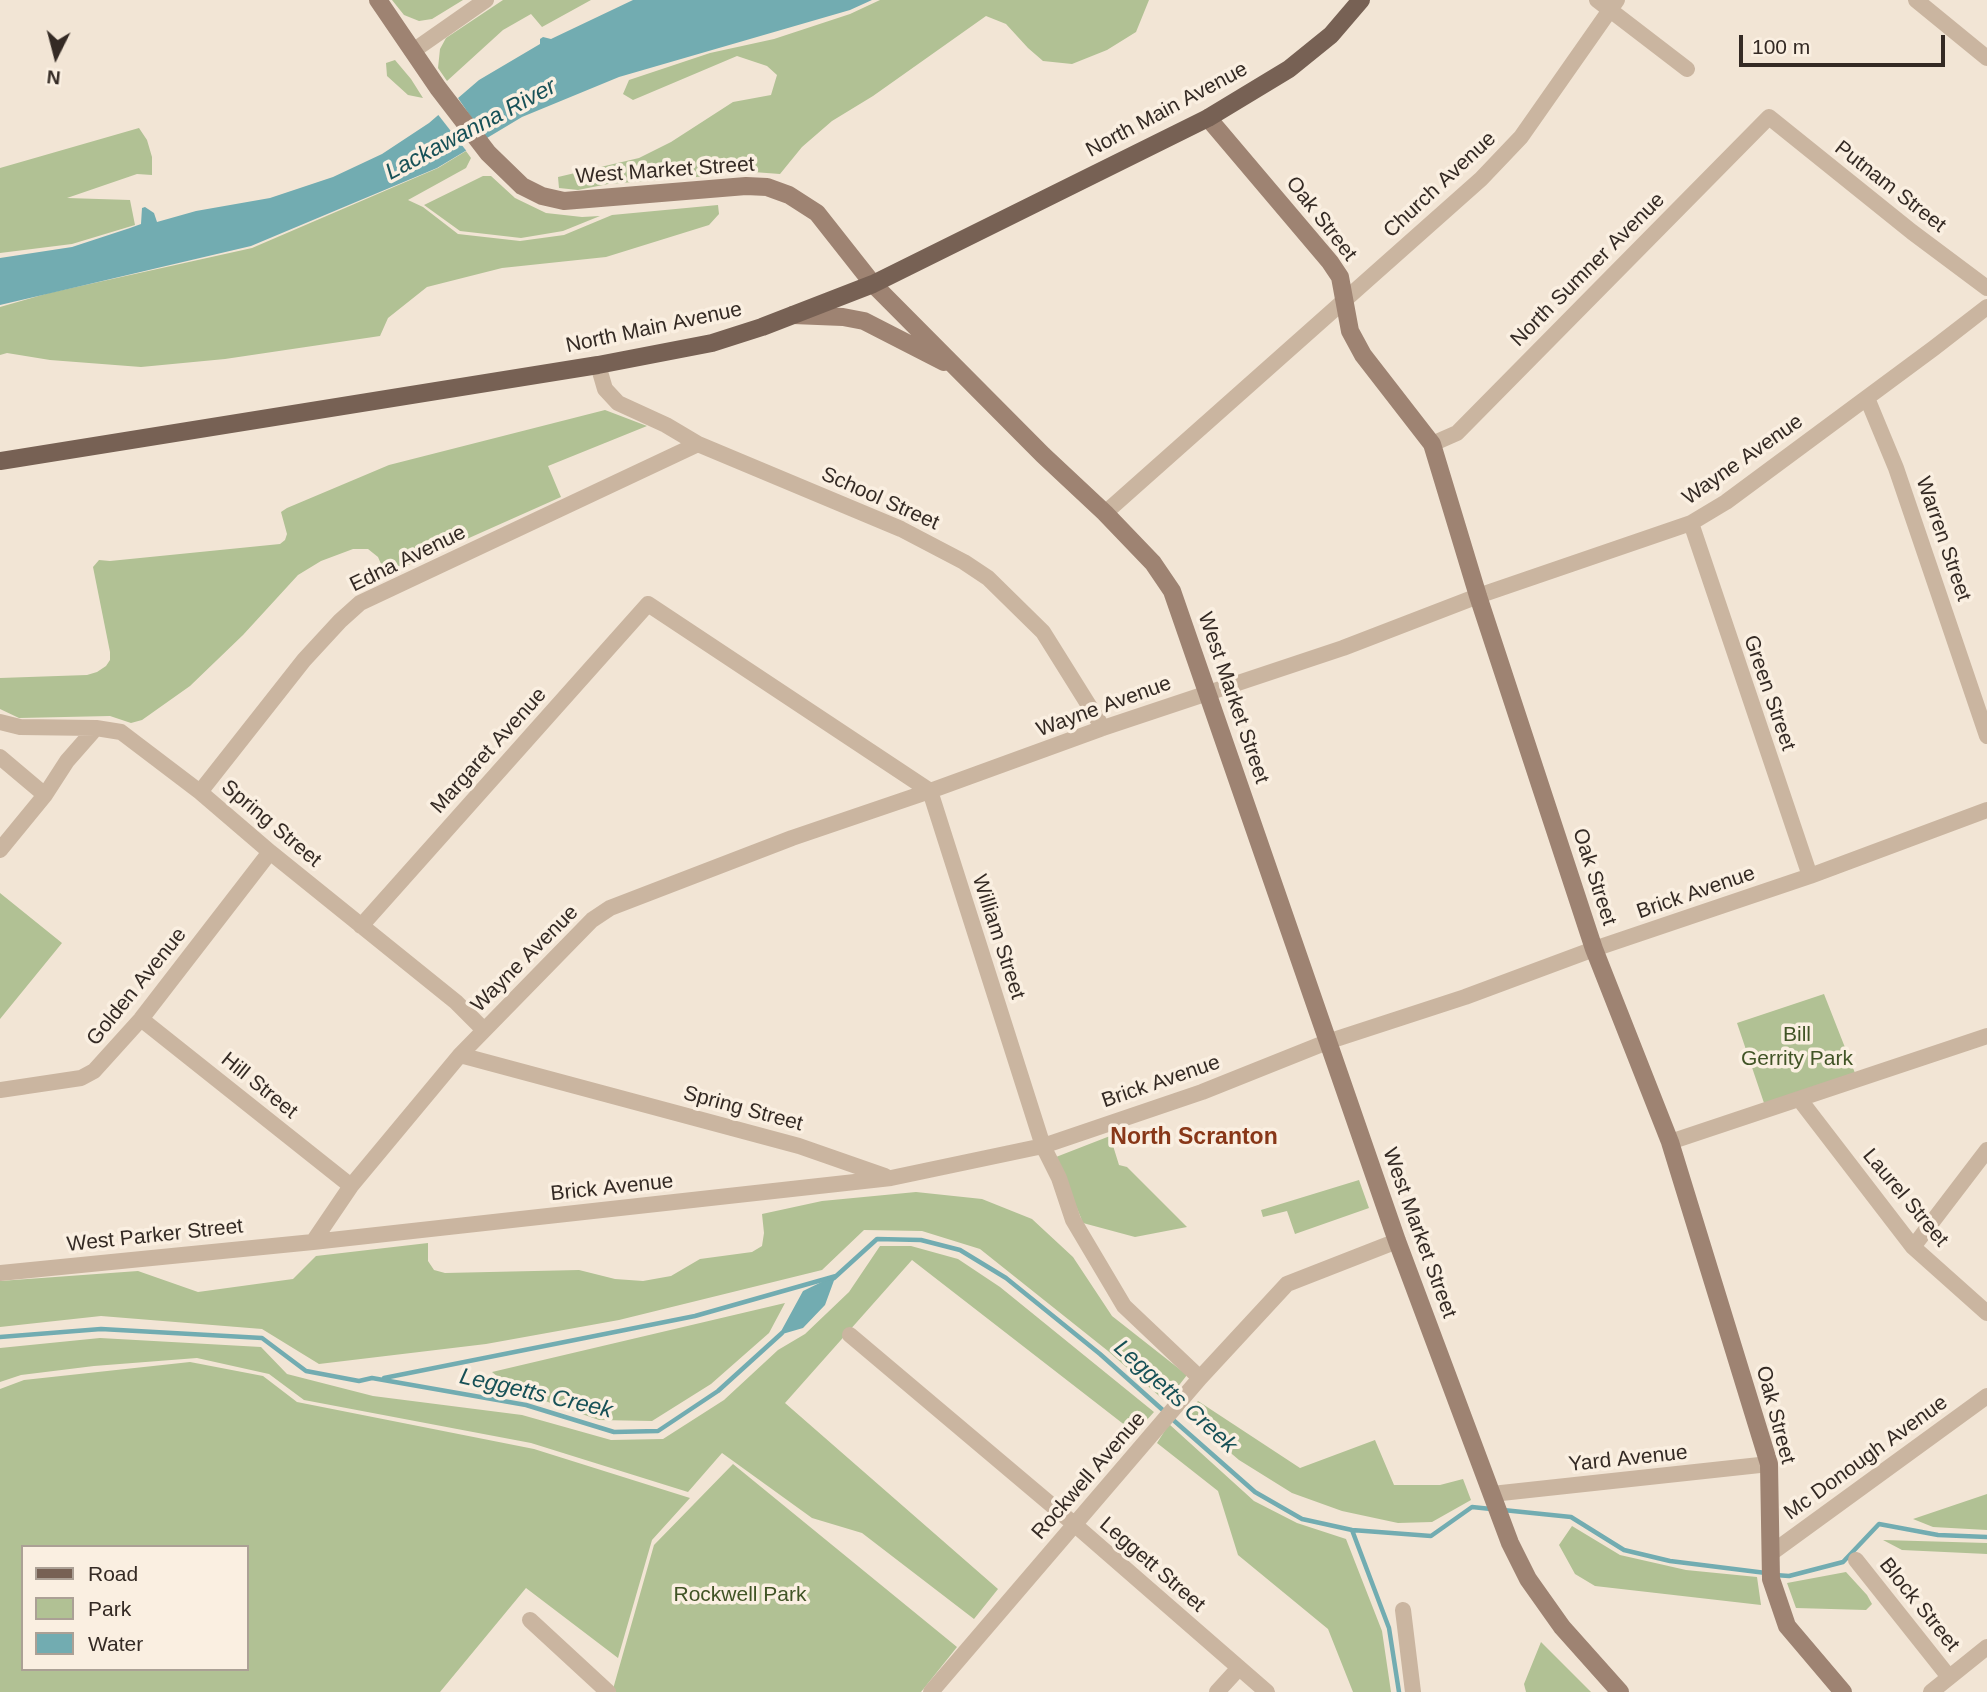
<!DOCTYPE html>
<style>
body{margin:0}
#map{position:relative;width:1987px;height:1692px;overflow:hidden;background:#f2e5d5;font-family:Helvetica,sans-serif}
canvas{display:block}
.legend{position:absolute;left:21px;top:1545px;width:228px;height:126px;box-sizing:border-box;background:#faefe1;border:2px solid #aba095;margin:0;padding:9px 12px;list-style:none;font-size:21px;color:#342a24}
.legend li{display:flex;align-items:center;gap:14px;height:35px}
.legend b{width:35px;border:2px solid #aba095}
.north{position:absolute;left:21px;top:21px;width:70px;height:70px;-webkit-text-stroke:5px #faefe1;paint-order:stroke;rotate:186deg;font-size:19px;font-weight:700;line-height:28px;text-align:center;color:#342a24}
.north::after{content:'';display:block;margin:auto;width:24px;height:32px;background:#342a24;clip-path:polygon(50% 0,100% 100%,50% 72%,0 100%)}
.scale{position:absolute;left:1739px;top:35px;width:206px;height:32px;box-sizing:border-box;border:4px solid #342a24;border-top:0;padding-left:9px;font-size:21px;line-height:24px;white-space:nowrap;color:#342a24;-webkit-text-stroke:5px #faefe1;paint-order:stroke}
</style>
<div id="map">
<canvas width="1987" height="1692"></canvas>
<ul class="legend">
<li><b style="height:9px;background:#776154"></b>Road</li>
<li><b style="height:19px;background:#b1c194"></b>Park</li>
<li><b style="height:19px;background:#72acb1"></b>Water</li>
</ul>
<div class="north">N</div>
<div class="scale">100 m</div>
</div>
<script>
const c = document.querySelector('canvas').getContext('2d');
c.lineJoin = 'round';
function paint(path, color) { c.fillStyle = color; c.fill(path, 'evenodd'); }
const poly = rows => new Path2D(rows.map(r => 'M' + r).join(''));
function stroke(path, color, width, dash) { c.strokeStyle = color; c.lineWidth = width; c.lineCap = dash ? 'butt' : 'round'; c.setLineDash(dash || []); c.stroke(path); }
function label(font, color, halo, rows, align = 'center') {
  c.font = font + ' Helvetica,sans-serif'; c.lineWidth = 7; c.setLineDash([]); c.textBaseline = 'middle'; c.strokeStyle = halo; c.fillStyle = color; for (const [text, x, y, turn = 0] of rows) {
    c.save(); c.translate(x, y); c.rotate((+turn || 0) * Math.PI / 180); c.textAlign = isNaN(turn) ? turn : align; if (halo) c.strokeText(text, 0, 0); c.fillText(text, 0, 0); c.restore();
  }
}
const green = poly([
 [392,0,463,0,432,19,419,21,404,15],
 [503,0,591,0,542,27,531,14,503,30,447,81,438,68,440,49,446,38],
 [880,0,1149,0,1136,32,1107,50,1072,64,1043,61,1028,48,1006,24,986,16,873,96,832,121,802,147,780,174,700,168,709,176,608,184,578,190,559,188,558,177,639,158,671,142,733,102,771,95,777,75,767,66,737,56,633,100,623,94,629,80,710,53,774,39,850,14],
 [395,60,411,79,423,98,408,95,387,76,386,63],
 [139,128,147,140,152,157,152,175,137,174,67,198,130,200,135,225,72,244,0,253,0,168],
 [466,151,471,158,466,168,408,200,423,207,458,234,520,241,564,235,612,215,718,205,719,214,709,225,606,257,502,268,427,287,388,318,380,336,225,359,141,367,50,360,7,353,0,355,0,307,49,293,252,248,438,168],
 [483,176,491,176,515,198,546,213,582,217,600,216,563,231,521,238,460,231,424,205],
 [605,410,647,426,548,466,561,497,386,575,378,557,368,549,353,549,321,561,298,575,243,635,190,686,142,720,131,723,110,716,19,718,0,709,0,678,87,675,97,672,106,666,110,660,110,652,93,567,99,560,110,561,280,544,285,540,287,534,281,512,287,508,389,465],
 [0,893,62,943,0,1019],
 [1824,994,1855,1073,1764,1103,1737,1023],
 [1110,1136,1119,1165,1127,1167,1187,1227,1135,1237,1083,1223,1056,1157],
 [1359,1180,1369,1208,1295,1234,1287,1211,1263,1217,1261,1210],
 [916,1192,982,1199,1032,1219,1073,1257,1112,1316,1187,1375,1166,1402,1108,1351,980,1249,922,1231,864,1230,822,1270,619,1320,486,1344,319,1364,262,1329,101,1316,0,1327,0,1281,138,1271,198,1292,293,1279,316,1256,428,1243,428,1261,434,1270,445,1273,579,1270,615,1279,643,1281,671,1276,700,1259,752,1252,762,1246,764,1233,762,1214,822,1201],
 [880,1246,911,1246,958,1259,1000,1287,1154,1412,1135,1433,912,1260,785,1403,998,1589,974,1619,862,1533,812,1518,722,1453,688,1492,531,1443,304,1400,269,1374,197,1358,94,1366,21,1375,0,1382,0,1348,100,1338,261,1347,287,1374,373,1396,522,1415,611,1440,663,1439,724,1400,778,1350,805,1334,849,1292],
 [785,1303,769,1333,711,1384,652,1421,599,1420,514,1390,492,1372],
 [190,1362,263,1376,297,1402,534,1449,690,1498,652,1540,618,1658,526,1588,440,1692,0,1692,0,1389,24,1380],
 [23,1547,247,1547,247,1669,23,1669],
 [1198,1401,1300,1468,1375,1440,1394,1485,1440,1485,1463,1479,1471,1500,1432,1522,1398,1523,1342,1511,1292,1493,1239,1460,1186,1415],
 [1169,1424,1254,1501,1297,1523,1346,1539,1382,1631,1391,1692,1353,1692,1328,1629,1238,1555,1218,1491,1157,1443],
 [733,1464,957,1647,921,1692,616,1692,613,1689,654,1545],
 [1987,1494,1987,1530,1933,1527,1913,1519],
 [1572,1526,1620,1555,1686,1570,1757,1577,1761,1605,1595,1586,1575,1574,1559,1545],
 [1883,1540,1987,1543,1987,1554,1902,1550],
 [1846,1572,1867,1595,1872,1604,1866,1610,1796,1608,1787,1583],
 [1541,1642,1591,1692,1526,1692,1524,1684]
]);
const water = poly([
 [633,0,872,0,850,10,619,77,522,117,437,168,251,246,0,305,0,258,72,247,130,228,141,224,142,208,145,207,154,213,157,222,196,211,270,198,333,177,382,154,429,123,479,80,540,44,540,39,543,37,551,39],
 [836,1275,825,1305,803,1328,779,1335,803,1291]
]);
const pier = poly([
 [456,95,488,142,468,153,436,112]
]);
const stream = poly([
 [834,1278,877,1239,921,1240,960,1250,1006,1278,1100,1354,1165,1412],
 [0,1337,101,1329,262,1338,306,1371,359,1381,372,1378,526,1405,614,1432,658,1431,718,1391,782,1333],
 [384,1378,695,1316,836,1276],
 [1171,1418,1255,1492,1302,1519,1352,1530,1431,1536,1472,1507,1491,1509],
 [1503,1510,1571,1517,1624,1550,1670,1561,1766,1573],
 [1352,1530,1389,1628,1399,1692],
 [1775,1575,1789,1576,1843,1562,1879,1524,1938,1535,1987,1537]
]);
const street = poly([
 [1597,0,1687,69],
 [1916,0,1987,58],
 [413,51,486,0],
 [598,365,605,389,618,403,666,425,698,444,901,529,964,562,988,578,1043,632,1103,728],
 [1867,398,1896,468,1987,736],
 [1432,444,1457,433,1769,117,1912,232,1987,288],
 [1105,513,1481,179,1521,137,1617,0],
 [1691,523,1810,876],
 [0,722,20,727,96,728,121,732,200,792,270,852,456,1002,484,1030],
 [0,757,45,795],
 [200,792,304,660,340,621,360,603,698,444],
 [0,850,45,795,67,761,96,728],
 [361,926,648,604,930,791,1043,1146,1059,1178,1073,1220,1124,1306,1200,1378],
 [141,1019,351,1186],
 [460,1055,799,1146,885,1176],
 [0,1090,81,1078,94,1071,141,1019,270,852],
 [1800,1100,1913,1247,1987,1313],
 [1670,1142,1987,1036],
 [313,1242,351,1186,460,1055,592,920,610,908,792,838,930,791,1103,728,1343,648,1478,596,1691,523,1726,502,1934,348,1987,307],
 [1913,1247,1987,1150],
 [0,1273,313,1242,891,1178,1043,1146,1202,1092,1327,1042,1465,997,1594,949,1810,876,1987,810],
 [850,1335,1074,1524,1267,1692],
 [1492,1494,1769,1464],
 [1770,1554,1987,1396],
 [1856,1560,1949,1677],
 [1403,1610,1413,1692],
 [530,1620,608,1692],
 [931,1692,1200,1378,1287,1284,1397,1241],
 [1217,1692,1238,1669],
 [1931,1692,1987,1647]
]);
const secondary = poly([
 [378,0,438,88,488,153,522,186,542,196,564,201,746,186,767,187,789,195,817,213,873,284,1043,455,1105,513,1153,563,1172,591,1397,1241,1510,1543,1528,1579,1562,1627,1620,1692],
 [1208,118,1330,262,1340,277,1350,331,1363,355,1432,444,1478,596,1594,949,1670,1142,1769,1464,1771,1579,1787,1626,1843,1692],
 [793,315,843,317,864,321,944,362]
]);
const primary = poly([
 [0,461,598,365,712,343,762,327,873,284,1208,118,1289,69,1331,35,1361,0]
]);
const streetNames = [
 ["North Main Avenue",1167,110,-28],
 ["West Market Street",665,171,-4],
 ["Church Avenue",1440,185,-43],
 ["Putnam Street",1890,187,38],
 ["Oak Street",1321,219,52],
 ["North Sumner Avenue",1588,270,-45],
 ["North Main Avenue",654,328,-12],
 ["Wayne Avenue",1743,460,-35],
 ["School Street",880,499,24],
 ["Warren Street",1943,539,71],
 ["Edna Avenue",408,559,-26],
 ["Green Street",1769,693,71],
 ["West Market Street",1233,698,71],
 ["Wayne Avenue",1104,707,-20],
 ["Margaret Avenue",489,751,-48],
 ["Spring Street",271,824,40],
 ["Oak Street",1594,877,72],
 ["Brick Avenue",1696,893,-19],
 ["William Street",998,937,72],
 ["Wayne Avenue",525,959,-45],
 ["Golden Avenue",137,987,-51],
 ["Brick Avenue",1161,1082,-19],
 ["Hill Street",259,1086,39],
 ["Spring Street",743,1109,15],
 ["Brick Avenue",612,1188,-6],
 ["Laurel Street",1905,1198,50],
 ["West Market Street",1419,1233,70],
 ["West Parker Street",155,1236,-6],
 ["Oak Street",1775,1415,75],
 ["Mc Donough Avenue",1866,1458,-36],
 ["Yard Avenue",1628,1459,-6],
 ["Rockwell Avenue",1089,1476,-49],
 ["Leggett Street",1152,1565,41],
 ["Block Street",1919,1605,51]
];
const parkNames = [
 ["Bill",1797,1035],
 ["Gerrity Park",1797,1059],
 ["Rockwell Park",740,1595]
];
const waterNames = [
 ["Lackawanna River",471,130,-28],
 ["Leggetts Creek",536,1394,13],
 ["Leggetts Creek",1175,1397,42]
];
const neighbourhoodNames = [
 ["North Scranton",1194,1138]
];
paint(green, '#b1c194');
paint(water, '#72acb1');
paint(pier, '#f2e5d5');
stroke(stream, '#72acb1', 4.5);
stroke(street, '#cab5a0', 16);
stroke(secondary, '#9e8372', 18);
stroke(primary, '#776154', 18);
label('21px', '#342a24', '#faefe1', streetNames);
label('21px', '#415426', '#faefe1', parkNames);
label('italic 23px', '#175157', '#faefe1', waterNames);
label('bold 23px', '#883718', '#faefe1', neighbourhoodNames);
</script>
